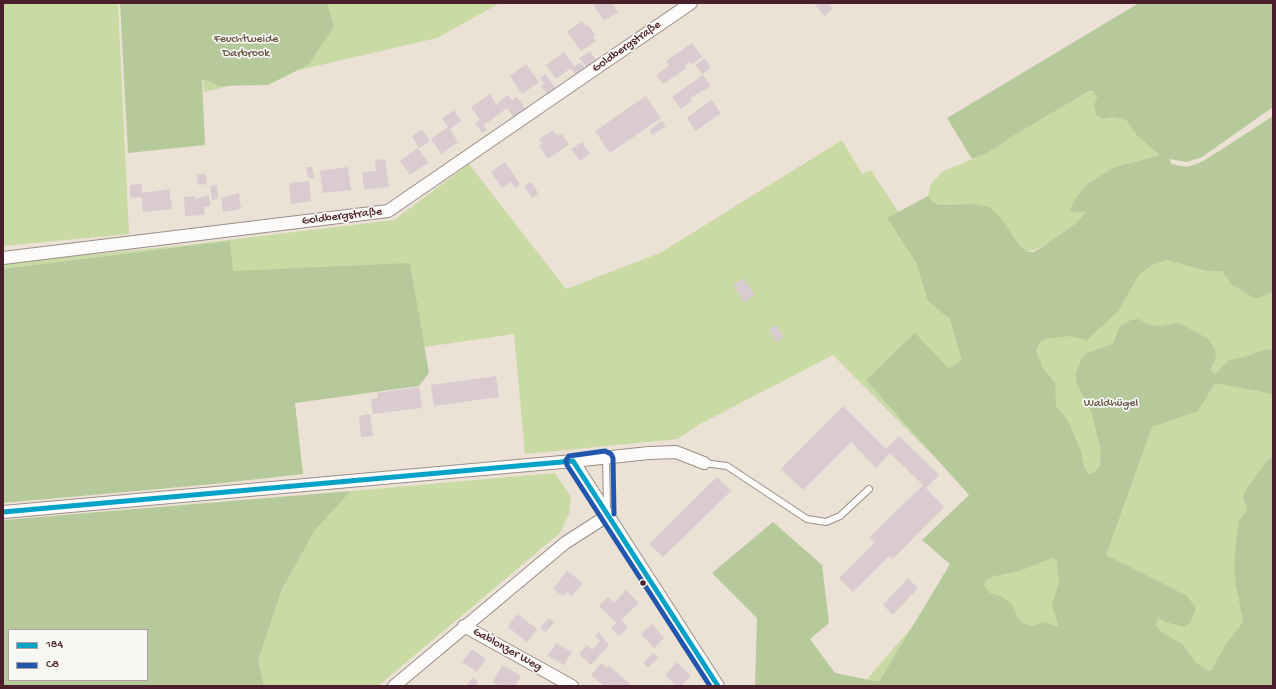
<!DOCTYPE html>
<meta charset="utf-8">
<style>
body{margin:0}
#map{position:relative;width:1276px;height:689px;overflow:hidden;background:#ebe2d5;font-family:"Gochi Hand",sans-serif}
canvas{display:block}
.frame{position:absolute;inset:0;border:4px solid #4a1f2b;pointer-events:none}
.legend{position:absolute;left:8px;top:629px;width:140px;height:52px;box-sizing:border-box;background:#f6f6f2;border:1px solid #b1a0a2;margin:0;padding:5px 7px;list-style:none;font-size:12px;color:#4a1f2b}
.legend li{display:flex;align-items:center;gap:8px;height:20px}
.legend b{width:20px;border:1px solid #b1a0a2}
</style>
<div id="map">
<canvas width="1276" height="689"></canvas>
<div class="frame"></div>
<ul class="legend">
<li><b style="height:5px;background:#04a2c6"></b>184</li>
<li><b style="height:5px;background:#2056ae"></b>C8</li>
</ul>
</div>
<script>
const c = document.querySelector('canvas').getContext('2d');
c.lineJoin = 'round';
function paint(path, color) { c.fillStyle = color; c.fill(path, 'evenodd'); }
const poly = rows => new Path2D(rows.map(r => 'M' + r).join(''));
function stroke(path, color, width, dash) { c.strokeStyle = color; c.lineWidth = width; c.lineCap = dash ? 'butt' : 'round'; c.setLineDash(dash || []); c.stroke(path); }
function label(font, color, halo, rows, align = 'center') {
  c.font = font + ' "Gochi Hand",sans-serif'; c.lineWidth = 3.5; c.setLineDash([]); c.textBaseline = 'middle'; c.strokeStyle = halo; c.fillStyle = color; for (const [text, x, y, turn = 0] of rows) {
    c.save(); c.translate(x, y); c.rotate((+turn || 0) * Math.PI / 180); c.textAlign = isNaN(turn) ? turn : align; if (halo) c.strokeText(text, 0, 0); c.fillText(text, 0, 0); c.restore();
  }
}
const green = poly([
 [3,3,118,3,129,234,3,246],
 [284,3,500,3,437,38,204,92,199,23],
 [1089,91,1095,93,1097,97,1094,105,1104,119,1115,117,1127,121,1137,136,1160,155,1115,167,1088,183,1077,196,1073,212,1087,211,1076,223,1044,246,1028,252,1019,245,1001,218,973,204,939,205,929,199,928,195,931,184,942,172,989,152,1018,133],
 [1273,119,1273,686,861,686,1001,524,833,355,700,424,678,439,525,454,514,334,418,348,3,500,3,263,178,246,394,220,469,164,566,289,660,253,842,140,862,174,871,170,959,306],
 [555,473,571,497,569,514,560,533,378,686,264,686,258,661,282,589,315,530,351,491]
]);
const forest = poly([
 [120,3,327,3,334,26,308,65,268,85,220,86,202,79,205,145,128,153],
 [1139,3,1270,3,1273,6,1273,107,1202,157,1187,162,1169,159,1171,164,1187,167,1204,161,1273,116,1273,292,1258,298,1254,298,1231,284,1222,271,1207,271,1167,260,1152,265,1139,275,1118,311,1086,341,1084,339,1068,336,1045,339,1039,343,1036,350,1043,368,1055,383,1056,406,1068,421,1081,451,1084,466,1087,473,1091,474,1095,472,1100,466,1101,450,1091,411,1077,385,1076,373,1082,358,1087,353,1113,344,1120,326,1131,320,1139,319,1149,325,1161,326,1177,323,1195,331,1209,340,1215,350,1216,358,1211,369,1212,372,1215,374,1229,360,1245,357,1264,350,1273,349,1273,394,1215,383,1198,411,1152,427,1106,555,1187,596,1196,608,1191,621,1185,627,1165,622,1159,618,1156,625,1160,631,1182,644,1196,663,1207,670,1211,671,1226,644,1240,627,1243,620,1236,586,1234,567,1238,522,1247,510,1243,496,1249,485,1268,460,1273,456,1273,686,755,686,757,618,712,573,773,522,822,565,829,623,810,639,835,673,879,682,950,564,922,540,969,495,866,380,915,333,949,369,962,360,950,319,928,301,916,262,887,218,928,196,932,201,939,205,973,204,989,207,1001,218,1019,245,1028,252,1033,252,1044,246,1076,223,1086,212,1073,212,1070,210,1077,196,1088,183,1115,167,1160,155,1137,136,1127,121,1115,117,1104,119,1097,116,1094,105,1097,97,1092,91,1089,91,1018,133,989,152,972,159,947,118],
 [1052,558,1057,560,1059,582,1052,606,1059,627,1044,622,1031,626,1022,623,1017,617,1011,603,1001,596,990,593,984,585,986,580,995,576,1020,571],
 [230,241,233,271,410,263,429,373,419,386,295,403,303,474,214,484,3,503,3,269],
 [351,491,315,530,282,589,258,661,264,686,3,686,3,520],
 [9,630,147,630,147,680,9,680]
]);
const building = poly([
 [594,3,612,3,618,12,604,21,593,4],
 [814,3,832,3,830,5,833,9,824,16],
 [582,21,585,26,587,24,595,35,593,37,596,41,581,51,567,32],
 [692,43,702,57,692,64,690,62,685,66,687,68,663,84,656,75,669,66,666,61],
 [590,51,597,61,587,68,580,58],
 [564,52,574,66,581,63,586,69,576,76,571,68,556,79,546,65],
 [705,58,711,68,702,74,695,65],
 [526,64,539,82,522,94,510,76],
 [545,74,556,89,547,95,541,86,544,84,540,78],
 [703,75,711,86,690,98,692,101,681,109,672,97],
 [490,94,496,104,508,95,512,100,517,97,526,110,514,118,507,108,484,125,487,130,482,133,475,123,480,120,471,107],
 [646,96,661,118,610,153,595,131],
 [711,100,721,113,696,131,687,118],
 [454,110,461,121,450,129,458,142,441,154,431,139,448,127,442,118],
 [662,121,666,126,652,135,649,130],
 [422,129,430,141,419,148,412,136],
 [553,130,557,135,562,134,569,144,548,159,539,146,542,144,539,139],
 [582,142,590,154,580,161,571,149],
 [418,148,428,163,410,175,400,161],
 [385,159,389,187,364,189,362,172,376,171,375,160],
 [505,162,520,184,515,188,511,182,502,188,491,172],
 [306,167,312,167,314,178,308,178],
 [348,167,351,190,323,193,320,171],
 [206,174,207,184,198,185,197,175],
 [309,181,311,201,291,204,289,183],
 [531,182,539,194,532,198,524,186],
 [142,184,142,193,169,189,172,209,143,212,142,197,130,198,130,185],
 [217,185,218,199,212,200,210,186],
 [239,193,241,209,223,212,221,198],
 [209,195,210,206,204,207,205,215,185,216,184,197,195,196,195,199],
 [743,278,755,295,744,302,733,285],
 [776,325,784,337,777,342,769,330],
 [496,376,499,397,434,406,431,385],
 [419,387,422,408,373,414,371,399,378,398,377,393],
 [843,406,886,449,899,436,939,475,926,488,944,507,893,559,889,556,853,592,839,578,875,542,870,537,923,485,890,453,876,468,851,442,803,490,781,469],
 [370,414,373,436,361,437,359,416],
 [717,477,731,491,663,557,649,544],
 [567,571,583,583,572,596,567,592,563,596,553,589],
 [908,578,918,588,893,615,883,605],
 [626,590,639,603,621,620,628,627,619,636,611,628,616,623,599,606,608,597,614,603],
 [517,614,537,629,527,642,508,627],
 [549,618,554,622,546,632,540,628],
 [652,624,664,638,654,648,641,634],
 [599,632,609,645,591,665,579,654,587,645,592,650,600,641,595,636],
 [556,643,572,652,564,665,548,656],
 [472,649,486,659,477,672,462,662],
 [653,653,658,658,648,668,643,663],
 [677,662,691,676,681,686,677,686,665,675],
 [601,663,607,668,609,666,630,684,628,686,609,686,606,684,604,686,591,675],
 [502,665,521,676,515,686,500,686,493,682],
 [473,677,478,682,475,686,466,686]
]);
const lane = poly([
 [606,458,607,509],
 [704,463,727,466,807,519,826,522,840,516,869,489]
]);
const street = poly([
 [3,258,388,211,691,3],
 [573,461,718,686],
 [3,512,573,461,649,453,676,452,704,463],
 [464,626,572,686],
 [394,686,565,543,607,516]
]);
const bus1 = poly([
 [3,512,573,461,718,686]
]);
const bus2 = poly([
 [614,514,613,458,611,454,605,451,569,456,566,460,567,465,710,686]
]);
const markers = [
 [643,583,3.5,"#4a1f2b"]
];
const parkNames = [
 ["Feuchtweide",246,40],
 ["Darbrook",246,54],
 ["Waldhügel",1111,404]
];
const streetNames = [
 ["Goldbergstraße",627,47,-35],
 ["Goldbergstraße",342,217,-7],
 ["Gablonzer Weg",507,650,29]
];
paint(green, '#c9daa4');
paint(forest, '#b6c99b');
paint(building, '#d9cbd0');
stroke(lane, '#9a8e89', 8);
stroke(street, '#9a8e89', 14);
stroke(lane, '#fcfbf9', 6);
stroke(street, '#fcfbf9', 12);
stroke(bus1, '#04a2c6', 5);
stroke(bus2, '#2056ae', 5);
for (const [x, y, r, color] of markers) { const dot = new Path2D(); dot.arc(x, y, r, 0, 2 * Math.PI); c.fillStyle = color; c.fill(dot); stroke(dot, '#f6f6f2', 1.5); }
label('12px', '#685543', '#f6f6f2', parkNames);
label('12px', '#4a1f2b', '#f6f6f2', streetNames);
</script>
